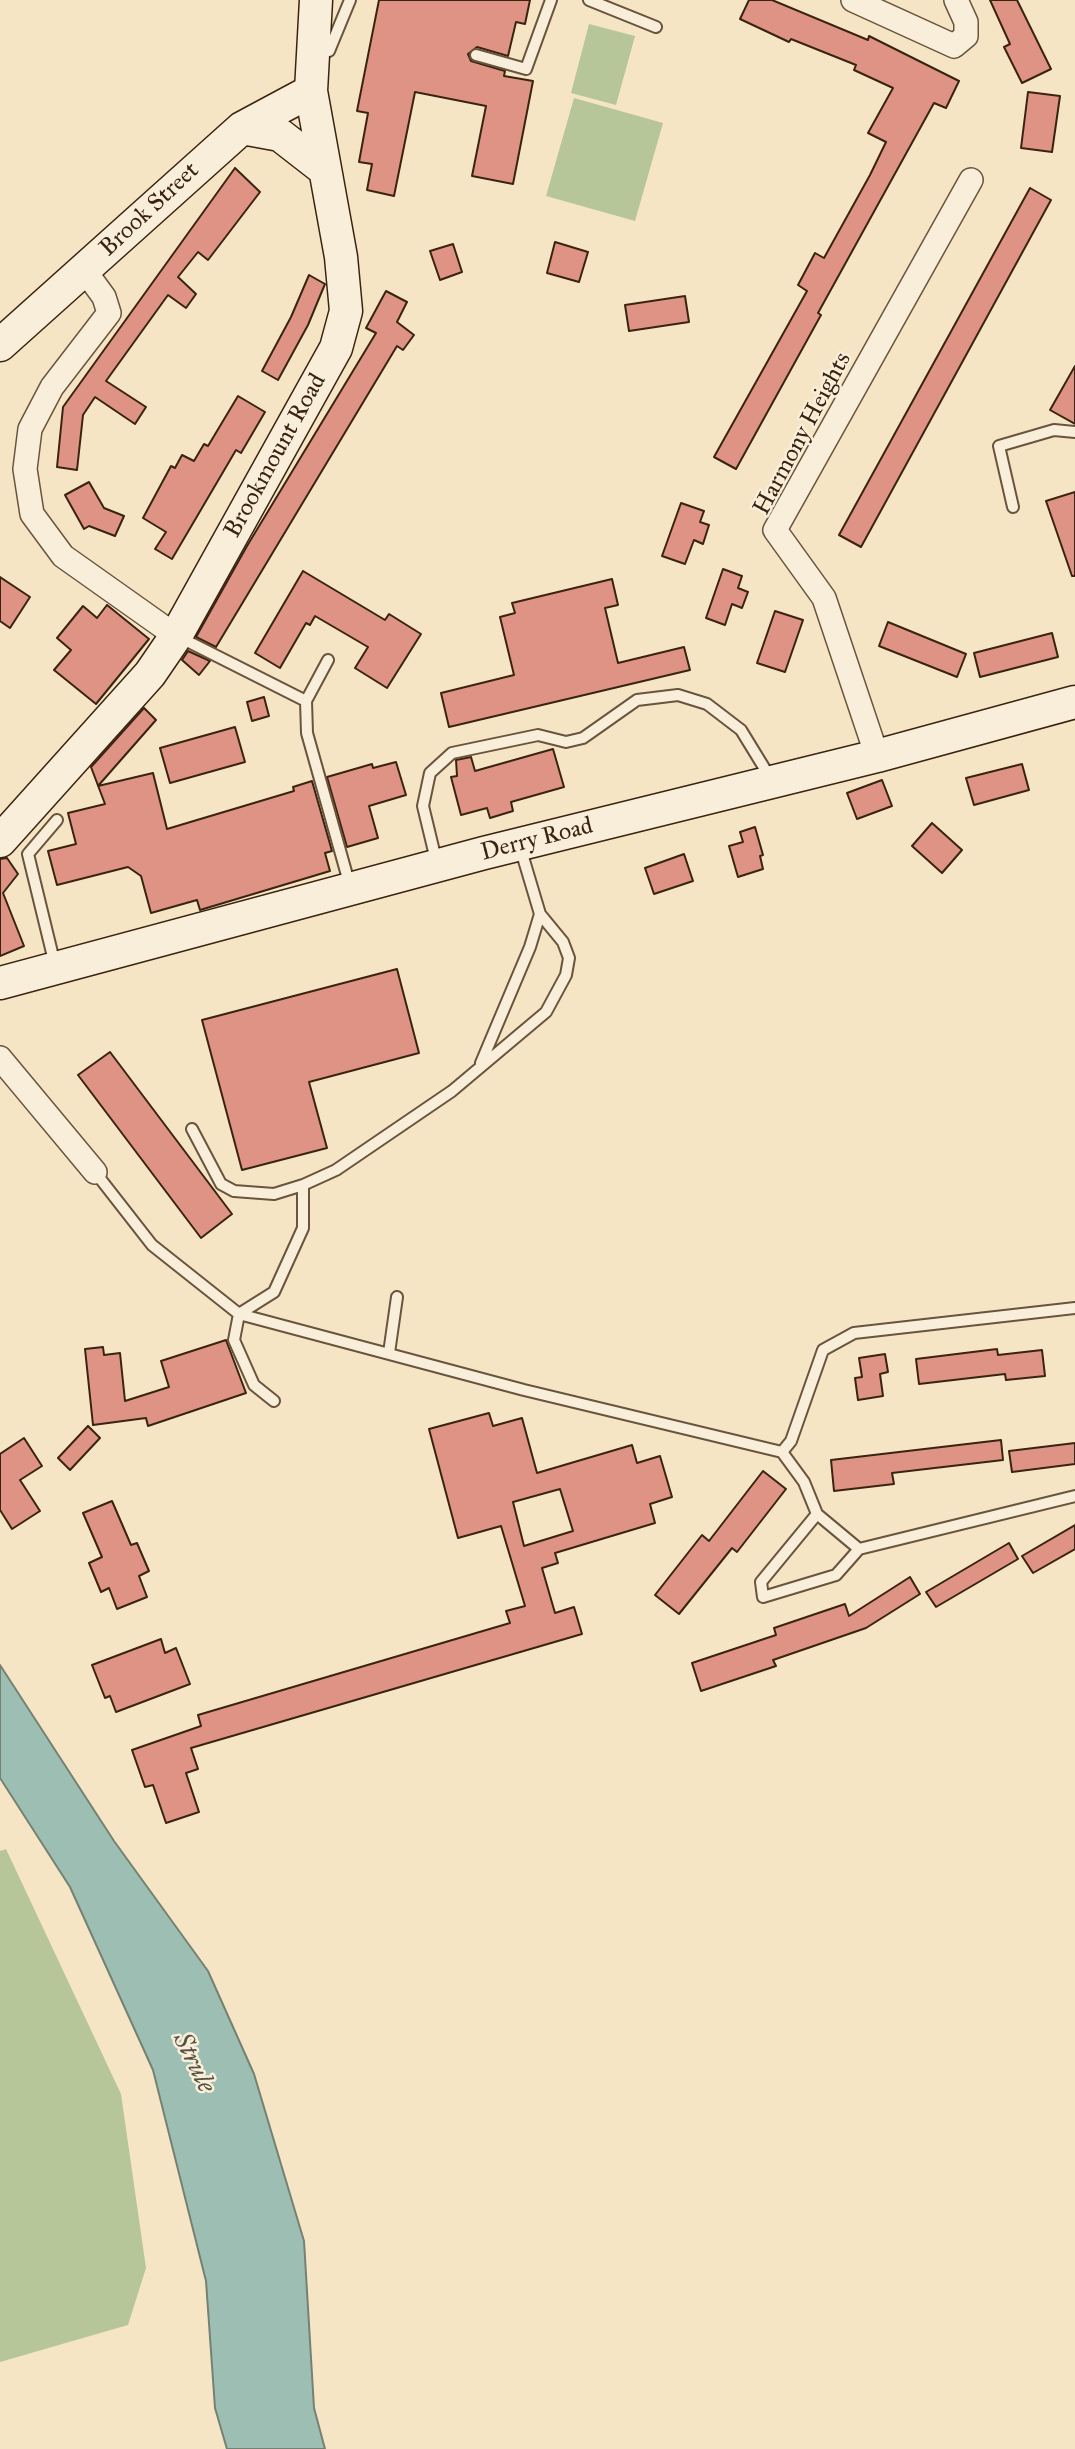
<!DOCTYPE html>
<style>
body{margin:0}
canvas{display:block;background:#f6e5c4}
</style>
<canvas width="1075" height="2449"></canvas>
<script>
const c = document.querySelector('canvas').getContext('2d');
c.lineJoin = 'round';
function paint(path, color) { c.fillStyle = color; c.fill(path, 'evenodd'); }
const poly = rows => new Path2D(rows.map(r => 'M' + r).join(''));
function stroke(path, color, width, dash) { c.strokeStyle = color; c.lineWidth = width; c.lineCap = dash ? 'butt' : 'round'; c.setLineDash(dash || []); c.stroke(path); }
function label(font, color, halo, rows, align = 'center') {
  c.font = font + ' "IM FELL Great Primer",serif'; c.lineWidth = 5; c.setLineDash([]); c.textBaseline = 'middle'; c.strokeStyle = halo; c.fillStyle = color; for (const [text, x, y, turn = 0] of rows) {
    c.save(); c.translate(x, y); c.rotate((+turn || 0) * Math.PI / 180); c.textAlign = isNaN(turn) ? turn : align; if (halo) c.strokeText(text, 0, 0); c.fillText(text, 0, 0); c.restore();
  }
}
const green = poly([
 [589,24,635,36,616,105,571,93],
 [574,98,663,123,635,221,546,196],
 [6,1849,121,2094,146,2268,128,2325,0,2362,0,1851]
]);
const water = poly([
 [0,1665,114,1841,208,1971,254,2074,304,2241,314,2408,325,2449,227,2449,215,2408,206,2281,153,2070,70,1887,0,1778,0,1665]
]);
const building = poly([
 [379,0,530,0,525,24,516,22,508,56,477,47,468,54,471,61,505,71,504,76,533,81,513,184,472,176,486,106,415,92,394,196,367,190,372,164,359,162,368,113,357,111,379,0],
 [749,0,772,0,868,40,869,36,959,81,946,108,934,103,818,313,821,315,736,469,714,457,807,291,798,285,815,253,824,258,870,175,886,142,868,133,893,88,854,70,856,65,791,39,789,42,740,19,749,0],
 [990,0,1017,0,1051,69,1022,83,1004,47,1010,44,990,0],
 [1028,92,1060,96,1052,152,1021,148,1028,92],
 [235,168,260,192,208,260,198,252,178,277,196,294,186,308,168,295,106,381,146,407,135,424,95,397,83,415,77,470,57,467,63,407,235,168],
 [1030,188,1051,200,861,547,839,535,1030,188],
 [555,242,588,252,579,282,547,273,555,242],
 [453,244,462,272,440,280,430,251,453,244],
 [309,275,325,284,308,325,278,380,262,371,291,317,309,275],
 [386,291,407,302,397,322,414,335,403,350,397,346,216,647,196,637,247,546,376,333,366,328,386,291],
 [685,296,689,322,629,331,625,305,685,296],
 [1075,366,1075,424,1050,410,1075,366],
 [238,396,265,412,241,453,236,450,172,559,155,549,166,532,143,518,171,466,175,468,182,455,194,461,204,444,208,446,238,396],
 [89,482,104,508,124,516,115,536,89,526,84,529,65,495,89,482],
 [1075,492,1075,576,1072,576,1046,501,1075,492],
 [681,503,704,511,700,522,709,525,703,544,694,540,685,564,662,556,681,503],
 [723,569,742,576,738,588,748,592,742,608,732,604,725,625,706,618,723,569],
 [303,571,385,620,389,614,421,634,387,688,355,668,368,647,315,616,310,625,306,623,280,668,255,653,303,571],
 [0,577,30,597,10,628,0,621,0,577],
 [612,579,618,605,605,608,618,663,684,647,690,670,449,727,441,693,514,675,500,617,515,613,512,603,612,579],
 [107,605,149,639,96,704,54,670,71,650,57,638,83,606,97,618,107,605],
 [775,611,803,620,785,672,757,663,775,611],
 [888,622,966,654,957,677,879,646,888,622],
 [1052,633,1058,657,980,677,974,653,1052,633],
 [188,651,210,661,199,675,182,660,188,651],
 [264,697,269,716,252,721,247,702,264,697],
 [144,708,156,720,98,786,153,773,167,829,294,791,293,787,312,781,332,851,325,853,330,871,200,910,197,900,151,913,141,876,128,867,57,885,48,851,76,844,68,813,105,804,91,767,144,708],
 [235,727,245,762,170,783,160,748,235,727],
 [553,749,564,787,511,802,513,811,490,818,487,808,461,815,451,777,457,776,456,760,471,757,475,771,553,749],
 [396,762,406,795,369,806,378,838,347,847,327,777,372,764,373,768,396,762],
 [1022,764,1029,790,974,805,966,778,1022,764],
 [882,780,892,806,857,819,847,793,882,780],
 [932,823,962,850,942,873,912,846,932,823],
 [755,827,763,855,760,856,763,869,738,877,729,846,743,842,740,832,755,827],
 [684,854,693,881,654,894,645,868,684,854],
 [7,858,18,874,3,893,24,946,0,956,0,859,7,858],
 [397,969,419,1053,309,1082,327,1148,242,1170,202,1020,397,969],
 [110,1052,232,1214,201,1238,78,1075,110,1052],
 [226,1340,246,1393,148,1426,146,1418,93,1425,85,1349,103,1347,104,1355,120,1353,125,1401,169,1387,161,1361,226,1340],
 [997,1349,998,1355,1042,1350,1045,1376,1006,1380,1005,1374,919,1384,916,1359,997,1349],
 [885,1354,888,1372,880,1374,883,1396,858,1400,855,1378,862,1377,859,1358,885,1354],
 [489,1413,493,1426,522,1418,537,1473,632,1445,637,1463,660,1456,672,1497,650,1504,655,1523,555,1553,558,1563,542,1568,555,1613,574,1607,582,1634,191,1748,198,1769,186,1773,199,1812,166,1823,153,1785,145,1787,132,1750,201,1726,198,1715,510,1623,506,1611,525,1606,501,1526,458,1538,429,1429,489,1413],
 [560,1489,573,1531,524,1546,513,1502,560,1489],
 [88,1426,100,1438,70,1470,58,1458,88,1426],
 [24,1438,42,1466,20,1480,40,1511,12,1529,0,1510,0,1454,24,1438],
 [1001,1440,1003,1460,892,1473,894,1484,834,1491,831,1460,1001,1440],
 [1075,1443,1075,1464,1012,1472,1009,1451,1075,1443],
 [763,1471,786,1489,737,1552,732,1548,679,1614,655,1595,702,1535,709,1541,763,1471],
 [112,1501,131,1545,137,1543,149,1571,139,1576,147,1597,117,1609,109,1588,101,1592,89,1563,102,1557,83,1513,112,1501],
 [1075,1525,1075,1549,1033,1573,1022,1556,1075,1525],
 [1009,1543,1018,1559,936,1607,926,1592,1009,1543],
 [910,1577,920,1594,866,1628,773,1660,776,1666,701,1691,692,1663,776,1635,774,1628,845,1604,849,1616,910,1577],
 [161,1639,165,1653,176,1648,190,1684,116,1712,110,1696,105,1698,92,1665,161,1639]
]);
const lane = poly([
 [589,0,656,27],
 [315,55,329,51,350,0],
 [476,55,526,69,551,0],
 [1013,507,999,446,1054,430,1075,432],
 [179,637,306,701],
 [328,660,306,701,307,733,350,886],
 [437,864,423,806,430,773,452,753,538,735,566,742,583,738,637,700,678,695,707,704,741,730,771,779],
 [55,965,28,854,57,820],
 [481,1063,530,947,540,914],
 [192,1129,221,1184,234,1191,274,1194,303,1185,336,1170,452,1091,546,1012,566,975,569,958,563,942,540,914,520,847],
 [95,1172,152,1245,239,1314,524,1390,782,1452,804,1482,817,1514,859,1549,1075,1496],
 [389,1353,397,1297],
 [274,1401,254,1385,234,1340,239,1314,274,1292,303,1228,303,1185],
 [782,1452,791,1441,823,1350,854,1333,1075,1308],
 [817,1514,761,1582,763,1597,836,1575,859,1549]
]);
const street = poly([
 [853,0,954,46,966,36,966,22,956,0],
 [85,271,104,297,109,313,52,387,30,429,25,469,32,514,63,556,176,636],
 [877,756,824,598,775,530,971,180],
 [0,1058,95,1172]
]);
const secondary = poly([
 [242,128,280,135,325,170],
 [0,345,242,128,311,91],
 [0,841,150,674,176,636,336,348,346,311,341,257,311,91,316,0],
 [0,983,484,853,877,756,1075,702]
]);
const streetNames = [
 ["Brook Street",150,210,-43],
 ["Harmony Heights",803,434,-62],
 ["Brookmount Road",276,456,-61],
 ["Derry Road",537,840,-14]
];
const waterNames = [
 ["Strule",193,2063,64]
];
paint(green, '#b7c698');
paint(water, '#9dbfb3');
stroke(water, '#758172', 2);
paint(building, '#de9384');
stroke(building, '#3a2411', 2);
stroke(lane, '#69543e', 14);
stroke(street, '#69543e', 26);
stroke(secondary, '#3a2411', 35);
stroke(lane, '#f9eed9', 10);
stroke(street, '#f9eed9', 23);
stroke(secondary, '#f9eed9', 32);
label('24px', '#3a2411', '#f9eed9', streetNames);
label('italic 26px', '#585242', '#f9eed9', waterNames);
</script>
